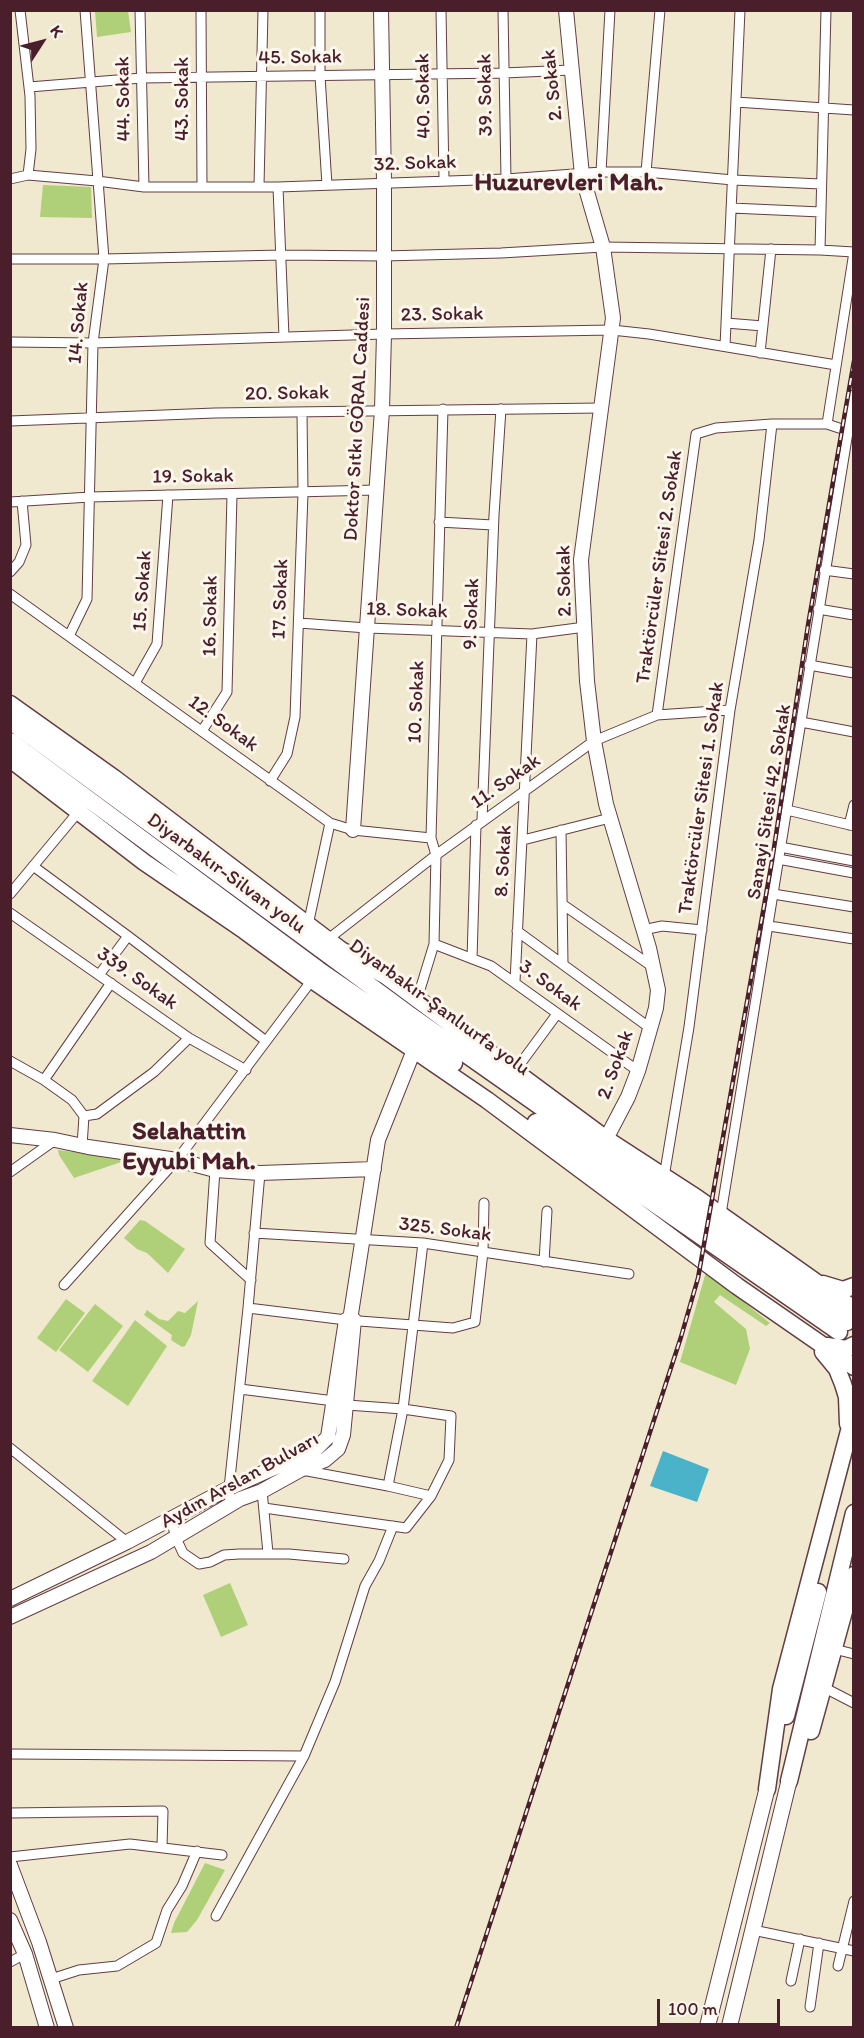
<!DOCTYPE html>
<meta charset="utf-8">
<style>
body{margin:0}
#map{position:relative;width:864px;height:2038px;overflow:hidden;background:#f0e9cf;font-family:Itim,sans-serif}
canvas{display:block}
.frame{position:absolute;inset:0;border:12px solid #4a1f2b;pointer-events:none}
.north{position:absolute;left:12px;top:12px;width:60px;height:60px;-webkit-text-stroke:4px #fbf7ec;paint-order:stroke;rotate:54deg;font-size:16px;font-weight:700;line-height:24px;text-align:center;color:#4a1f2b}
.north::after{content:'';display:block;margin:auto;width:21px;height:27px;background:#4a1f2b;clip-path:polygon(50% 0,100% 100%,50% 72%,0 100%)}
.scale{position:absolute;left:657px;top:1999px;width:123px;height:27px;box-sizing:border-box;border:3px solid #4a1f2b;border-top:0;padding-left:8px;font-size:18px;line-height:21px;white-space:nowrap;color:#4a1f2b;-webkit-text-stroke:4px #fbf7ec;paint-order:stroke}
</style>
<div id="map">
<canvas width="864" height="2038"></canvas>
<div class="frame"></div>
<div class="north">K</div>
<div class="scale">100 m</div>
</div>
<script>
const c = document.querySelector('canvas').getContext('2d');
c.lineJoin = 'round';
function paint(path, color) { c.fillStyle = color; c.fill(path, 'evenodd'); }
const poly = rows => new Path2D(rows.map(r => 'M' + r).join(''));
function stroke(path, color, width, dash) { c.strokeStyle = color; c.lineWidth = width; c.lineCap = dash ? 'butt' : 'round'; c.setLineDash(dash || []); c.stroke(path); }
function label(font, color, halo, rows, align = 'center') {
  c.font = font + ' Itim,sans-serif'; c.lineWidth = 6; c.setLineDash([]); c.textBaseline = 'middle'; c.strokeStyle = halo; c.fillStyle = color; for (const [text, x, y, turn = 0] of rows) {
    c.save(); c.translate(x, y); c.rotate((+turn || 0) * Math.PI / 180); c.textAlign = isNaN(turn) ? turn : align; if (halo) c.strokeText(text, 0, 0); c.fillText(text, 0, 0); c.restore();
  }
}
const green = poly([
 [95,11,128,11,131,32,97,37],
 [43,185,91,187,92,218,40,217],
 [58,1150,130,1159,74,1178,59,1155],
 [140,1220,145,1221,185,1249,168,1273,147,1253,137,1249,124,1238],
 [706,1272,770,1323,766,1326,720,1295,714,1302,746,1329,750,1349,736,1385,680,1362],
 [66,1299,85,1313,56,1352,37,1338],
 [198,1301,191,1335,185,1346,182,1347,171,1340,172,1335,144,1315,147,1310,159,1319,168,1321,178,1311,185,1313],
 [95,1304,123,1326,88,1372,59,1350],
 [135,1320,167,1346,128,1406,92,1381],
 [230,1583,248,1625,221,1637,203,1595],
 [205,1863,225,1870,197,1920,187,1932,171,1933,174,1923]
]);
const water = poly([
 [663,1451,709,1469,697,1502,650,1486]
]);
const street = poly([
 [20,10,30,96,31,149,28,175],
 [140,10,144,187],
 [201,10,202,187],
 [320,10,320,76,327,185],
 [441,10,444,180],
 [503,10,506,179],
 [29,87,142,78,504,73,571,70],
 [736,102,854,110],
 [601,172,610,10],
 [646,172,660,10],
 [10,179,28,175,97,181,144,187,278,187,506,179,601,172,646,172,733,180,821,184],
 [259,186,263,10],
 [278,187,284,337],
 [731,208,821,212],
 [820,250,826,10],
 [10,259,104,259,282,255,384,256,501,253,603,247,820,250,854,252],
 [726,323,763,326],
 [10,342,93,343,384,334,612,330,649,334,836,365],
 [725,346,740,10],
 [760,353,771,249],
 [10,421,215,413,600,408],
 [827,424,854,252],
 [10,502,90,497,376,490],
 [439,522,493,525],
 [824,570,854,574],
 [10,572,19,562,26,545,22,501],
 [10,594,330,823,353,830,431,838],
 [818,609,854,615],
 [299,623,367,628,532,634,585,627],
 [69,636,87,599,93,343,104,259,85,10],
 [809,665,854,673],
 [135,683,157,644,168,495],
 [657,715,696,434,716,428,772,424,827,424,851,432],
 [801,722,854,732],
 [202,731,227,692,232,495],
 [270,781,287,754,295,717,303,493,302,412],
 [787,810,854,826],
 [482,820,494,515,501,409],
 [849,825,854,805],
 [561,830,563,964],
 [523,840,610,818],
 [780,847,854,861],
 [778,859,854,873],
 [33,866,128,936,266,1041],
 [10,894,79,811],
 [773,894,854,907],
 [562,904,653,967],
 [10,913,189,1038,246,1070],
 [308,925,330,823],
 [769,926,854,939],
 [643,930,662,926,702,930],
 [517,931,650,1028],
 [327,940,436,855,594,741,657,715,730,710],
 [434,944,491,966,638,1071],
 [472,959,476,825],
 [99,975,128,936],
 [515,982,532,634],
 [419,993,434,944,436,855,431,838,443,409],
 [10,1061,44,1080,72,1100,84,1116,82,1146],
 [515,1071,557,1014],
 [44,1080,111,983],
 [84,1116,97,1114,154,1072,189,1038],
 [215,1170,210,1243,251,1280],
 [10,1172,55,1140],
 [664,1177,689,1027,730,710,759,540,772,424],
 [721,1214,854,395],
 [254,1233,423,1243,629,1274],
 [544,1262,547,1211],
 [64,1285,180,1156,312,980],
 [248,1308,346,1320,453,1328,475,1322,483,1252,484,1203],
 [240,1389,334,1401],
 [10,1448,127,1542],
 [302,1470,388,1486,431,1496],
 [388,1486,403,1409,423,1243],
 [262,1491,268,1553],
 [230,1505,229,1488,248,1308,260,1173],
 [264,1508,406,1528,431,1496,449,1460,451,1416,403,1409,347,1405],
 [171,1519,176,1538,183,1553,199,1564,210,1562,224,1555,239,1554,289,1554,344,1559],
 [834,1649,854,1654],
 [823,1687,854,1703],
 [10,1754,304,1756,216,1916],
 [304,1756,335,1682,365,1586,379,1561,393,1526],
 [10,1813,163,1811,162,1847],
 [10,1857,130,1844,222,1855],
 [753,1930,854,1951],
 [10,1962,25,1954],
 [838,1966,854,1901],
 [51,1979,79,1970,117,1966,156,1943,167,1910,182,1886,197,1851],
 [791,1981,800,1939],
 [810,2007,819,1943]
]);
const secondary = poly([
 [566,10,582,175,603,247,613,318,581,560,587,681,594,741,606,804,649,948,658,990,656,1008,638,1071,628,1097,606,1139],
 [353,830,382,410,384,334,384,182,381,10],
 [10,1135,55,1140,88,1147,177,1160,215,1170,260,1173,374,1169],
 [350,1320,378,1140,414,1050],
 [10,1599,127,1542,229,1488,316,1449,328,1437,346,1320],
 [10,1617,151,1552,240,1499,262,1491,300,1470,325,1460,338,1449,343,1435,354,1320],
 [10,1865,39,1942,66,2028],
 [10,1920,25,1954,47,2028]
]);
const primary = poly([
 [707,2028,767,1789],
 [729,2028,789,1781]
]);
const highway = poly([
 [10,704,114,778,341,950,386,976,606,1139,697,1198,854,1309],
 [10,721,410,1015,847,1322],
 [10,741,319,970,454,1063],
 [10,759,144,862,245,931,312,980,487,1100,737,1286,854,1367],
 [536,1122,839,1332],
 [823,1284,843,1290,854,1286],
 [827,1346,846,1349,854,1345],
 [823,1352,837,1369,843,1384,847,1397,848,1424],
 [786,1716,818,1592],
 [811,1731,854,1575],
 [789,1781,854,1513],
 [767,1789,781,1689,854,1412]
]);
const rail = poly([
 [456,2028,681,1337,698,1278,772,861,808,625,854,361]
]);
const streetNames = [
 ["45. Sokak",300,58,-1],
 ["2. Sokak",553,85,-96],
 ["39. Sokak",486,95,-91],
 ["40. Sokak",424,96,-91],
 ["44. Sokak",124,99,-91],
 ["43. Sokak",183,99,-90],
 ["32. Sokak",415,164,-2],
 ["23. Sokak",442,315,-1],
 ["14. Sokak",79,323,-85],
 ["20. Sokak",287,394,-1],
 ["Doktor Sıtkı GÖRAL Caddesi",358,419,-87],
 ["19. Sokak",193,477,-1],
 ["Traktörcüler Sitesi 2. Sokak",660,567,-82],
 ["2. Sokak",565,581,-91],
 ["15. Sokak",143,591,-86],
 ["17. Sokak",281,599,-88],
 ["18. Sokak",407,611,2],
 ["9. Sokak",472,614,-88],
 ["16. Sokak",211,616,-89],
 ["10. Sokak",417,702,-88],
 ["12. Sokak",223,724,36],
 ["11. Sokak",506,782,-35],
 ["Traktörcüler Sitesi 1. Sokak",702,798,-82],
 ["Sanayi Sitesi 42. Sokak",770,802,-81],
 ["8. Sokak",504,861,-87],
 ["Diyarbakır-Silvan yolu",226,874,36],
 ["339. Sokak",137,979,35],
 ["3. Sokak",550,986,36],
 ["Diyarbakır-Şanlıurfa yolu",439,1008,36],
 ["2. Sokak",616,1065,-70],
 ["325. Sokak",445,1230,7],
 ["Aydın Arslan Bulvarı",240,1481,-29]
];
const districtNames = [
 ["Huzurevleri Mah.",569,183],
 ["Selahattin",189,1132],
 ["Eyyubi Mah.",189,1162]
];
paint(green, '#afd078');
paint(water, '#4ab2c9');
stroke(street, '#633d44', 11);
stroke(secondary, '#633d44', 16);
stroke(primary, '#633d44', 17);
stroke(highway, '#633d44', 19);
stroke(street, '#fff', 9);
stroke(secondary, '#fff', 14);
stroke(primary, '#fff', 15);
stroke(highway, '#fff', 16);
stroke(rail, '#4a1f2b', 4.5);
stroke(rail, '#fbf7ec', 2, [7]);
label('20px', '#4a1f2b', '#fbf7ec', streetNames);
label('bold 26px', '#4a1f2b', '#fbf7ec', districtNames);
</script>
